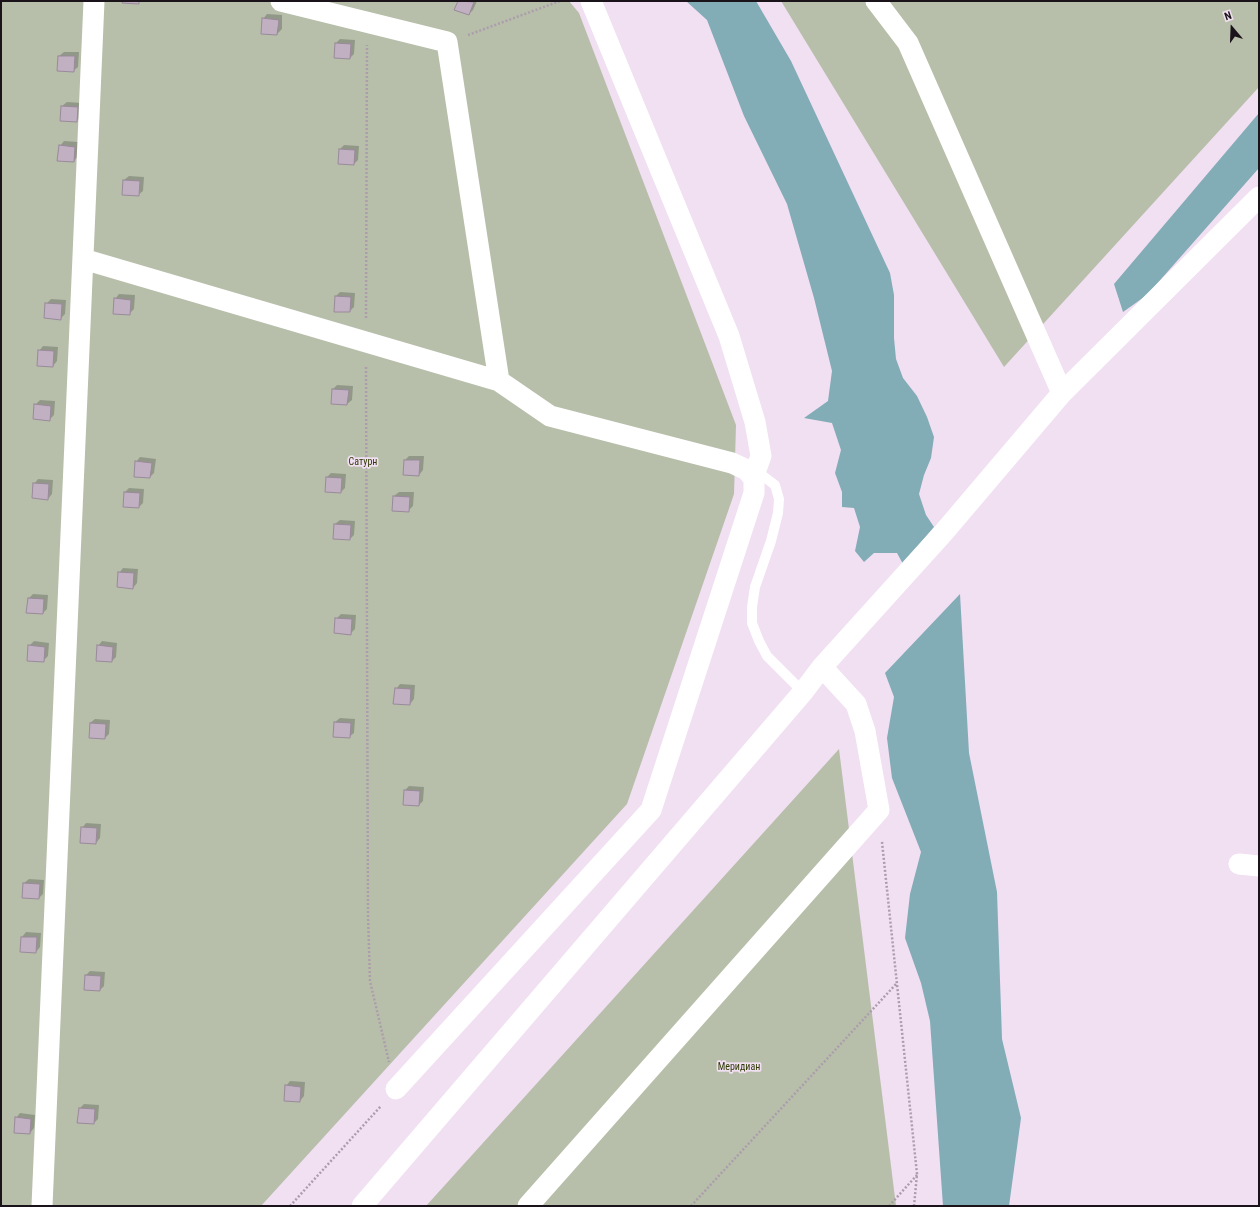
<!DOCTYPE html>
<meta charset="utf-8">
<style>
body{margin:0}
#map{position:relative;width:1260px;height:1207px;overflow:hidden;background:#f1dff2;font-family:"Roboto Condensed",sans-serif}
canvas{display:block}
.frame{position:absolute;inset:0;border:2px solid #1a141a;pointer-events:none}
.north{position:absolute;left:1212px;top:8px;width:40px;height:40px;-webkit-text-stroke:3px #f1dff2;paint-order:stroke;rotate:341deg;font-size:11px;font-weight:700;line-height:16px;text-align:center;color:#1a141a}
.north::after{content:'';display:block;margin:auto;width:14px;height:18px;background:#1a141a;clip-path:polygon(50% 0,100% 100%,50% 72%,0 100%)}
</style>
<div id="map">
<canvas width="1260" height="1207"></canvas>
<div class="frame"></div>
<div class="north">N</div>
</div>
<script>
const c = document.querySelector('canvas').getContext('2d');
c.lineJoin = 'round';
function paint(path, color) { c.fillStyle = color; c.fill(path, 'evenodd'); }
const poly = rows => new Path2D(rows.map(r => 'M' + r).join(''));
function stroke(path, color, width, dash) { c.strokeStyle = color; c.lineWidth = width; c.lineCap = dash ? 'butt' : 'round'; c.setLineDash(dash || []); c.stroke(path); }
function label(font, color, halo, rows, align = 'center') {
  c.font = font + ' "Roboto Condensed",sans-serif'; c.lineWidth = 3.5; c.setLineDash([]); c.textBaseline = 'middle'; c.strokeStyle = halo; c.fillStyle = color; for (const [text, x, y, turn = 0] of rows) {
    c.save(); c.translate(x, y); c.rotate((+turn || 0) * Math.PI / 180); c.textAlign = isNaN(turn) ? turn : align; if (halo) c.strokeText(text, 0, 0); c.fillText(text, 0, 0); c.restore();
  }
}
const green = poly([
 [1,1,569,1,579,13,736,425,734,494,627,804,261,1206,1,1206],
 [781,1,1259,1,1259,87,1004,367],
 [839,749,896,1206,426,1206]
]);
const water = poly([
 [686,1,756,1,791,61,890,273,894,295,894,338,896,359,903,378,917,396,927,417,934,437,931,458,924,475,919,494,926,515,934,527,903,564,897,553,874,553,864,562,855,551,860,527,854,508,842,507,842,492,835,473,841,450,832,423,804,418,828,401,832,371,814,298,787,204,744,116,707,20],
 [1259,113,1259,168,1147,295,1123,312,1114,284],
 [960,594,969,753,997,892,1002,1039,1021,1118,1009,1206,943,1206,930,1021,921,983,905,938,910,894,921,852,892,778,887,738,894,697,885,673]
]);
const shadow = poly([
 [459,1,477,1,473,10,469,14,456,9],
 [267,14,282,15,282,29,277,34,263,19],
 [340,39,355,40,354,54,350,58,336,43],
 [64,52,79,52,78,67,73,71,59,56],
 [67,102,82,103,81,117,76,121,62,106],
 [64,141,79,142,78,156,74,161,60,146],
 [344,145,359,146,358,160,354,164,339,163,340,149],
 [129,176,144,177,143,191,138,195,124,180],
 [340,292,355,293,354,307,350,311,336,296],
 [119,294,135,295,134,309,129,314,115,299],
 [51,299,66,300,65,314,60,319,46,304],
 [43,346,58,347,57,361,53,366,39,351],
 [337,385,353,386,352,400,347,404,332,403,333,389],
 [40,400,55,401,54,415,49,420,35,405],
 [409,456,424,456,423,470,419,475,405,460],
 [140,457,156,459,154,473,150,477,136,462],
 [331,473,346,474,345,488,341,492,327,477],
 [38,479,53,480,52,494,48,499,34,484],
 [129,488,144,489,143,503,139,507,124,506,125,492],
 [399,492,414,492,413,506,408,511,393,510,394,496],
 [340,520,355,521,354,535,350,539,335,524],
 [123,568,138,569,137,583,133,588,119,573],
 [33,594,48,595,47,609,43,613,29,598],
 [341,614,356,615,355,629,350,634,336,619],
 [34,641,49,643,48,656,43,661,29,646],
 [102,641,117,643,116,657,112,661,98,646],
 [400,684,415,685,414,699,410,704,396,689],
 [340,718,355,719,354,733,349,737,335,722],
 [95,719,110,720,109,734,105,738,90,723],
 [409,786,424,787,423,801,419,805,405,790],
 [86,823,101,824,100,838,96,843,82,828],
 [29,879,44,880,43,894,39,898,24,883],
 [26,932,41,933,40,947,36,952,21,951,22,937],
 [90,971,105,972,104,986,100,990,85,989,86,975],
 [290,1081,305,1082,304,1096,300,1101,286,1086],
 [84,1104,99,1105,98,1119,94,1123,80,1108],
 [20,1113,35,1115,34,1128,30,1133,16,1118]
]);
const building = poly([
 [123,1,139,1,139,4,122,3,123,1],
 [458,1,474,2,469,15,454,10,458,1],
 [262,18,279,20,277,35,261,34,262,18],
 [335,43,351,44,350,59,334,58,335,43],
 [58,56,75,56,74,72,57,71,58,56],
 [61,106,78,107,77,122,60,121,61,106],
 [59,145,75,147,74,162,57,161,59,145],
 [339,149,355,150,354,165,338,164,339,149],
 [123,180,140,181,139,196,122,195,123,180],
 [335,296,351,297,350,312,334,312,335,296],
 [114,298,131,300,130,315,113,314,114,298],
 [45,303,62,304,61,320,44,318,45,303],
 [38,350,54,351,53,367,37,366,38,350],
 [332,389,349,390,347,405,331,404,332,389],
 [34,404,51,406,50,421,33,419,34,404],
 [404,460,420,460,419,476,403,475,404,460],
 [135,461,152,463,150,478,134,477,135,461],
 [326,477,342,478,341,493,325,492,326,477],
 [33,483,49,484,48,500,32,498,33,483],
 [124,492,140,493,139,508,123,507,124,492],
 [393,496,410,497,409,512,392,511,393,496],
 [334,524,351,525,350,540,333,539,334,524],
 [118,572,134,573,133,589,117,587,118,572],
 [28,598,44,599,43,614,26,613,28,598],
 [335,618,352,619,351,635,334,633,335,618],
 [28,645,45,647,44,662,27,661,28,645],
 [97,645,113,647,112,662,96,661,97,645],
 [395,688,411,689,410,705,393,704,395,688],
 [334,722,351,723,350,738,333,737,334,722],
 [90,723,106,724,105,739,89,738,90,723],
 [404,790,420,791,419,806,403,805,404,790],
 [81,827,97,828,96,844,80,843,81,827],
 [23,883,40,884,39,899,22,898,23,883],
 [21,937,37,937,36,953,20,952,21,937],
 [85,975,101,976,100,991,84,990,85,975],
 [285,1085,301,1087,300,1102,284,1101,285,1085],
 [79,1108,95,1109,94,1124,77,1123,79,1108],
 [15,1117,31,1119,30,1134,14,1133,15,1117]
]);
const path = poly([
 [468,35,560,1],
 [366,318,367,45],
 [366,367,368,914,370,981,389,1062],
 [882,842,917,1174,914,1206],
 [290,1206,381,1106],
 [691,1206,897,983],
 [889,1206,917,1175]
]);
const service = poly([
 [752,475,763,476,775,485,779,499,778,513,771,541,755,587,752,607,752,623,759,641,767,656,803,692]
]);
const minor = poly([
 [281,1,447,42,499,381],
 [591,1,729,336,755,422,761,456,757,467,751,475],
 [876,1,908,43,1062,393],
 [83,259,499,381,550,416,732,463,747,470,754,479,754,493,651,810,396,1089],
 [1239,864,1259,866],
 [42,1206,94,1],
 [362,1206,803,692,822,667,944,532,1062,393,1259,197],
 [528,1206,879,810,865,731,856,704,822,667]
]);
const parkNames = [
 ["Сатурн",363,462],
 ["Меридиан",739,1067]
];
paint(green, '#b7bfaa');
paint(water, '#82acb6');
paint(shadow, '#0003');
paint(building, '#c1b0c2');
stroke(building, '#9a8a9b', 1);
stroke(path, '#ac9dac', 2.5, [2, 2]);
stroke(service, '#fff', 10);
stroke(minor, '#fff', 21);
label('10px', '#2c3902', '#f1dff2', parkNames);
</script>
